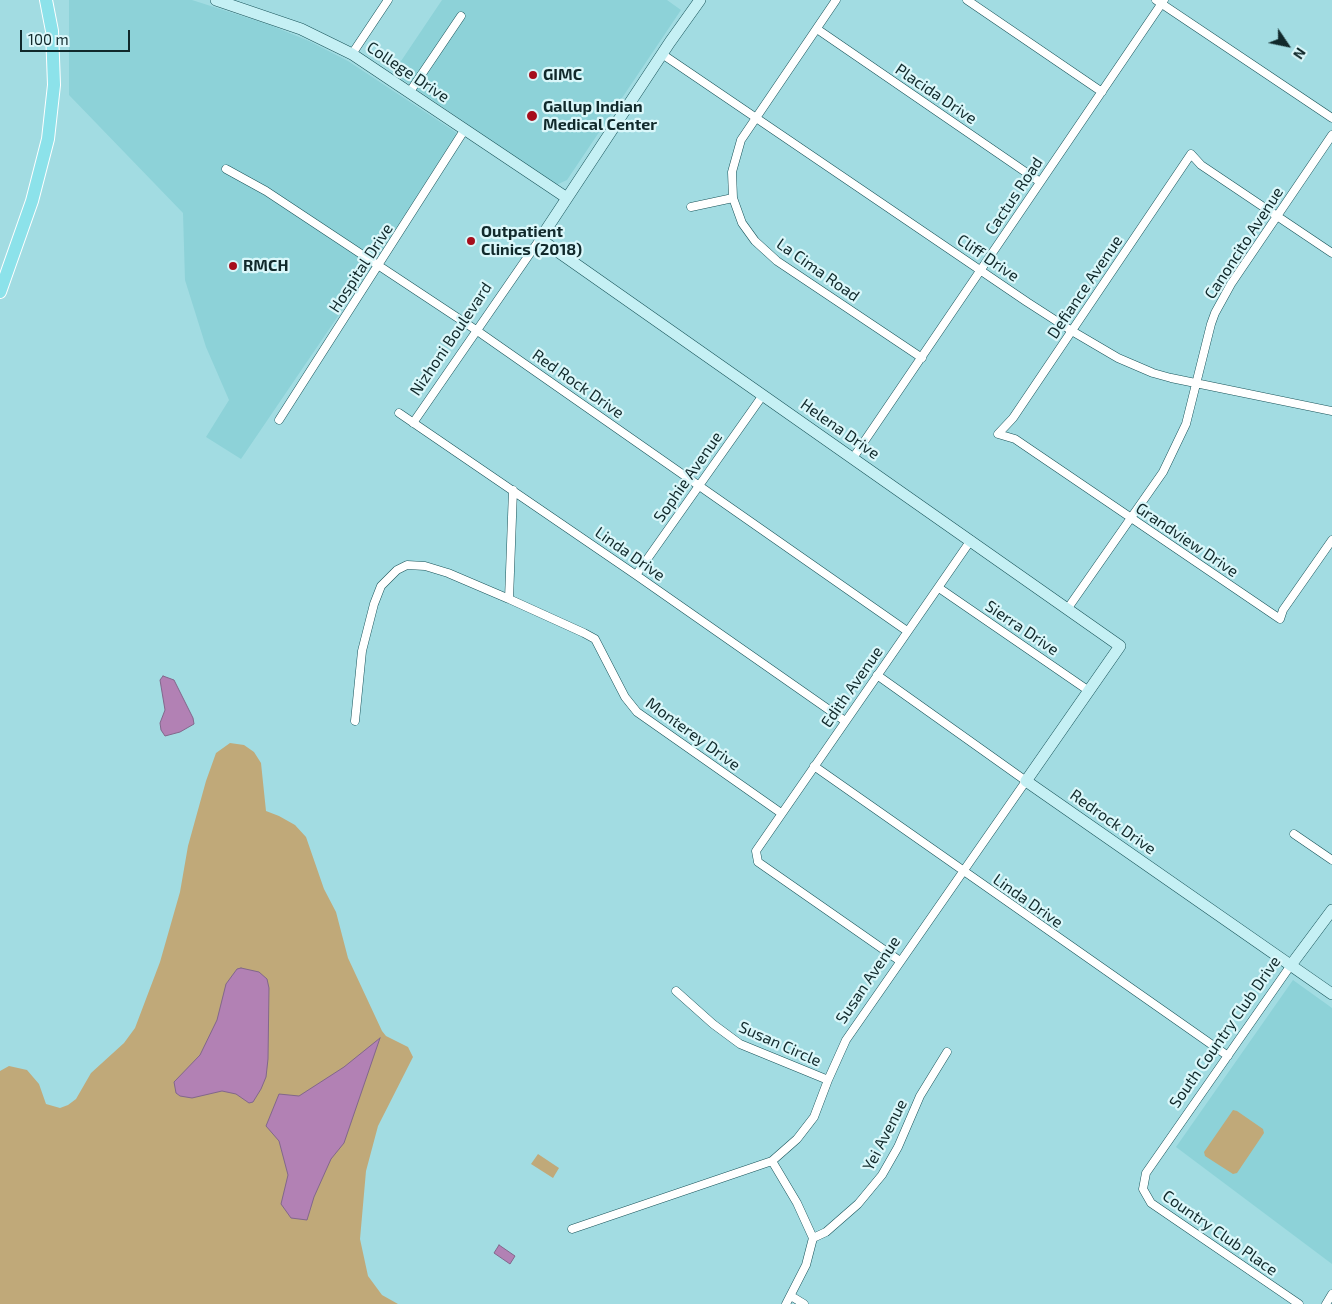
<!DOCTYPE html>
<style>
body{margin:0}
#map{position:relative;width:1332px;height:1304px;overflow:hidden;background:#a2dce2;font-family:"Exo 2",sans-serif}
canvas{display:block}
.north{position:absolute;left:1262px;top:20px;width:50px;height:50px;-webkit-text-stroke:4px #daf7fa;paint-order:stroke;rotate:124deg;font-size:14px;font-weight:700;line-height:20px;text-align:center;color:#11292b}
.north::after{content:'';display:block;margin:auto;width:18px;height:22px;background:#11292b;clip-path:polygon(50% 0,100% 100%,50% 72%,0 100%)}
.scale{position:absolute;left:20px;top:30px;width:110px;height:22px;box-sizing:border-box;border:2px solid #11292b;border-top:0;padding-left:6px;font-size:15px;line-height:18px;white-space:nowrap;color:#11292b;-webkit-text-stroke:4px #daf7fa;paint-order:stroke}
</style>
<div id="map">
<canvas width="1332" height="1304"></canvas>
<div class="north">N</div>
<div class="scale">100 m</div>
</div>
<script>
const c = document.querySelector('canvas').getContext('2d');
c.lineJoin = 'round';
function paint(path, color) { c.fillStyle = color; c.fill(path, 'evenodd'); }
const poly = rows => new Path2D(rows.map(r => 'M' + r).join(''));
function stroke(path, color, width, dash) { c.strokeStyle = color; c.lineWidth = width; c.lineCap = dash ? 'butt' : 'round'; c.setLineDash(dash || []); c.stroke(path); }
function label(font, color, halo, rows, align = 'center') {
  c.font = font + ' "Exo 2",sans-serif'; c.lineWidth = 4.5; c.setLineDash([]); c.textBaseline = 'middle'; c.strokeStyle = halo; c.fillStyle = color; for (const [text, x, y, turn = 0] of rows) {
    c.save(); c.translate(x, y); c.rotate((+turn || 0) * Math.PI / 180); c.textAlign = isNaN(turn) ? turn : align; if (halo) c.strokeText(text, 0, 0); c.fillText(text, 0, 0); c.restore();
  }
}
const built = poly([
 [69,0,192,0,270,25,309,41,348,61,457,133,370,269,241,459,206,437,229,400,206,347,185,280,183,213,69,95],
 [442,0,667,0,681,10,567,180,556,185,393,73],
 [1293,980,1332,1008,1332,1264,1176,1147]
]);
const green = poly([
 [230,743,244,745,254,752,261,763,266,811,279,816,295,825,306,837,324,889,336,912,348,958,382,1031,386,1036,408,1047,413,1057,378,1126,366,1171,360,1239,368,1276,382,1295,398,1304,0,1304,0,1071,9,1066,27,1070,39,1084,46,1104,60,1108,68,1105,76,1099,91,1073,124,1043,135,1028,160,962,180,892,188,846,206,781,216,753],
 [1233,1110,1237,1111,1263,1129,1264,1133,1237,1173,1233,1174,1205,1156,1204,1152],
 [538,1154,559,1168,553,1178,531,1164]
]);
const water = poly([
 [163,676,174,680,193,718,194,724,180,732,165,736,161,730,160,723,165,710,160,680,163,676],
 [241,968,259,972,267,979,269,988,268,1059,266,1077,261,1089,253,1102,249,1103,236,1094,222,1091,192,1098,180,1096,176,1093,174,1082,200,1055,217,1020,226,984,237,969,241,968],
 [380,1038,344,1143,331,1159,314,1197,307,1220,291,1218,281,1204,288,1175,279,1141,266,1126,279,1094,299,1096,344,1067,380,1038],
 [499,1245,515,1256,510,1264,494,1253,499,1245]
]);
const street = poly([
 [836,0,741,140,732,172,733,198,742,223,755,241,777,261,922,358],
 [967,0,1102,92],
 [1156,0,1332,118],
 [817,29,1040,182],
 [352,54,388,0],
 [662,54,1027,302,1072,331,1118,358,1153,373,1171,378,1332,411],
 [409,93,461,16],
 [226,169,266,191,476,330,907,631],
 [691,207,733,198],
 [1332,253,1201,165,1191,154,1013,418,998,434,1015,439,1280,619,1283,610,1332,540],
 [399,413,636,575,845,721],
 [279,420,465,129],
 [413,423,540,239],
 [853,458,1164,0],
 [636,575,763,395],
 [939,588,1089,691],
 [509,599,513,490],
 [1068,608,1163,472,1186,424,1211,324,1215,313,1231,284,1332,135],
 [355,721,362,651,374,604,381,586,397,570,407,565,425,566,448,573,509,599,584,633,595,639,625,697,637,712,781,813],
 [814,766,1228,1056],
 [1294,834,1332,860],
 [900,961,758,862,756,851,971,540],
 [1291,965,1146,1173,1143,1189,1151,1203,1299,1304],
 [676,991,713,1024,740,1044,828,1080],
 [772,1161,797,1203,813,1238,806,1265,786,1304],
 [572,1229,772,1161,797,1139,814,1117,828,1080,846,1040,1026,781,877,675],
 [813,1238,826,1232,858,1204,882,1175,898,1147,920,1096,947,1052],
 [791,1296,804,1304],
 [1326,1304,1332,1294]
]);
const secondary = poly([
 [216,0,301,29,352,54,567,198],
 [700,0,670,42,540,239,1120,646,1026,781,1332,994],
 [1291,965,1332,910]
]);
const primary = poly([
 [0,292,32,201,48,139,54,85,52,31,46,0]
]);
const markers = [
 [533,75,5,"#a60e1c"],
 [532,116,6,"#a60e1c"],
 [471,241,5,"#a60e1c"],
 [233,266,5,"#a60e1c"]
];
const streetNames = [
 ["College Drive",408,72,34],
 ["Placida Drive",936,94,34],
 ["Cactus Road",1014,196,-56],
 ["Canoncito Avenue",1244,243,-57],
 ["Cliff Drive",988,258,34],
 ["Hospital Drive",361,268,-57],
 ["La Cima Road",818,270,35],
 ["Defiance Avenue",1085,287,-56],
 ["Nizhoni Boulevard",451,339,-56],
 ["Red Rock Drive",578,384,35],
 ["Helena Drive",840,429,35],
 ["Sophie Avenue",688,477,-55],
 ["Grandview Drive",1187,540,34],
 ["Linda Drive",630,554,35],
 ["Sierra Drive",1022,628,34],
 ["Edith Avenue",852,687,-55],
 ["Monterey Drive",693,734,36],
 ["Redrock Drive",1113,822,35],
 ["Linda Drive",1028,901,35],
 ["Susan Avenue",868,980,-56],
 ["South Country Club Drive",1225,1032,-55],
 ["Susan Circle",780,1044,24],
 ["Yei Avenue",885,1135,-63],
 ["Country Club Place",1220,1233,35]
];
const poiNames = [
 ["GIMC",543,75],
 ["Gallup Indian",543,107],
 ["Medical Center",543,125],
 ["Outpatient",481,232],
 ["Clinics (2018)",481,250],
 ["RMCH",243,266]
];
paint(built, '#8dd2d8');
paint(green, '#c0a979');
paint(water, '#b281b4');
stroke(water, '#82678b', 1);
stroke(street, '#185359', 9);
stroke(secondary, '#185359', 12);
stroke(primary, '#fff', 14);
stroke(street, '#fff', 8);
stroke(secondary, '#c5f0f4', 11);
stroke(primary, '#8ce2ea', 12);
for (const [x, y, r, color] of markers) { const dot = new Path2D(); dot.arc(x, y, r, 0, 2 * Math.PI); c.fillStyle = color; c.fill(dot); stroke(dot, '#daf7fa', 2); }
label('16px', '#11292b', '#daf7fa', streetNames);
label('bold 16px', '#11292b', '#daf7fa', poiNames, 'left');
</script>
